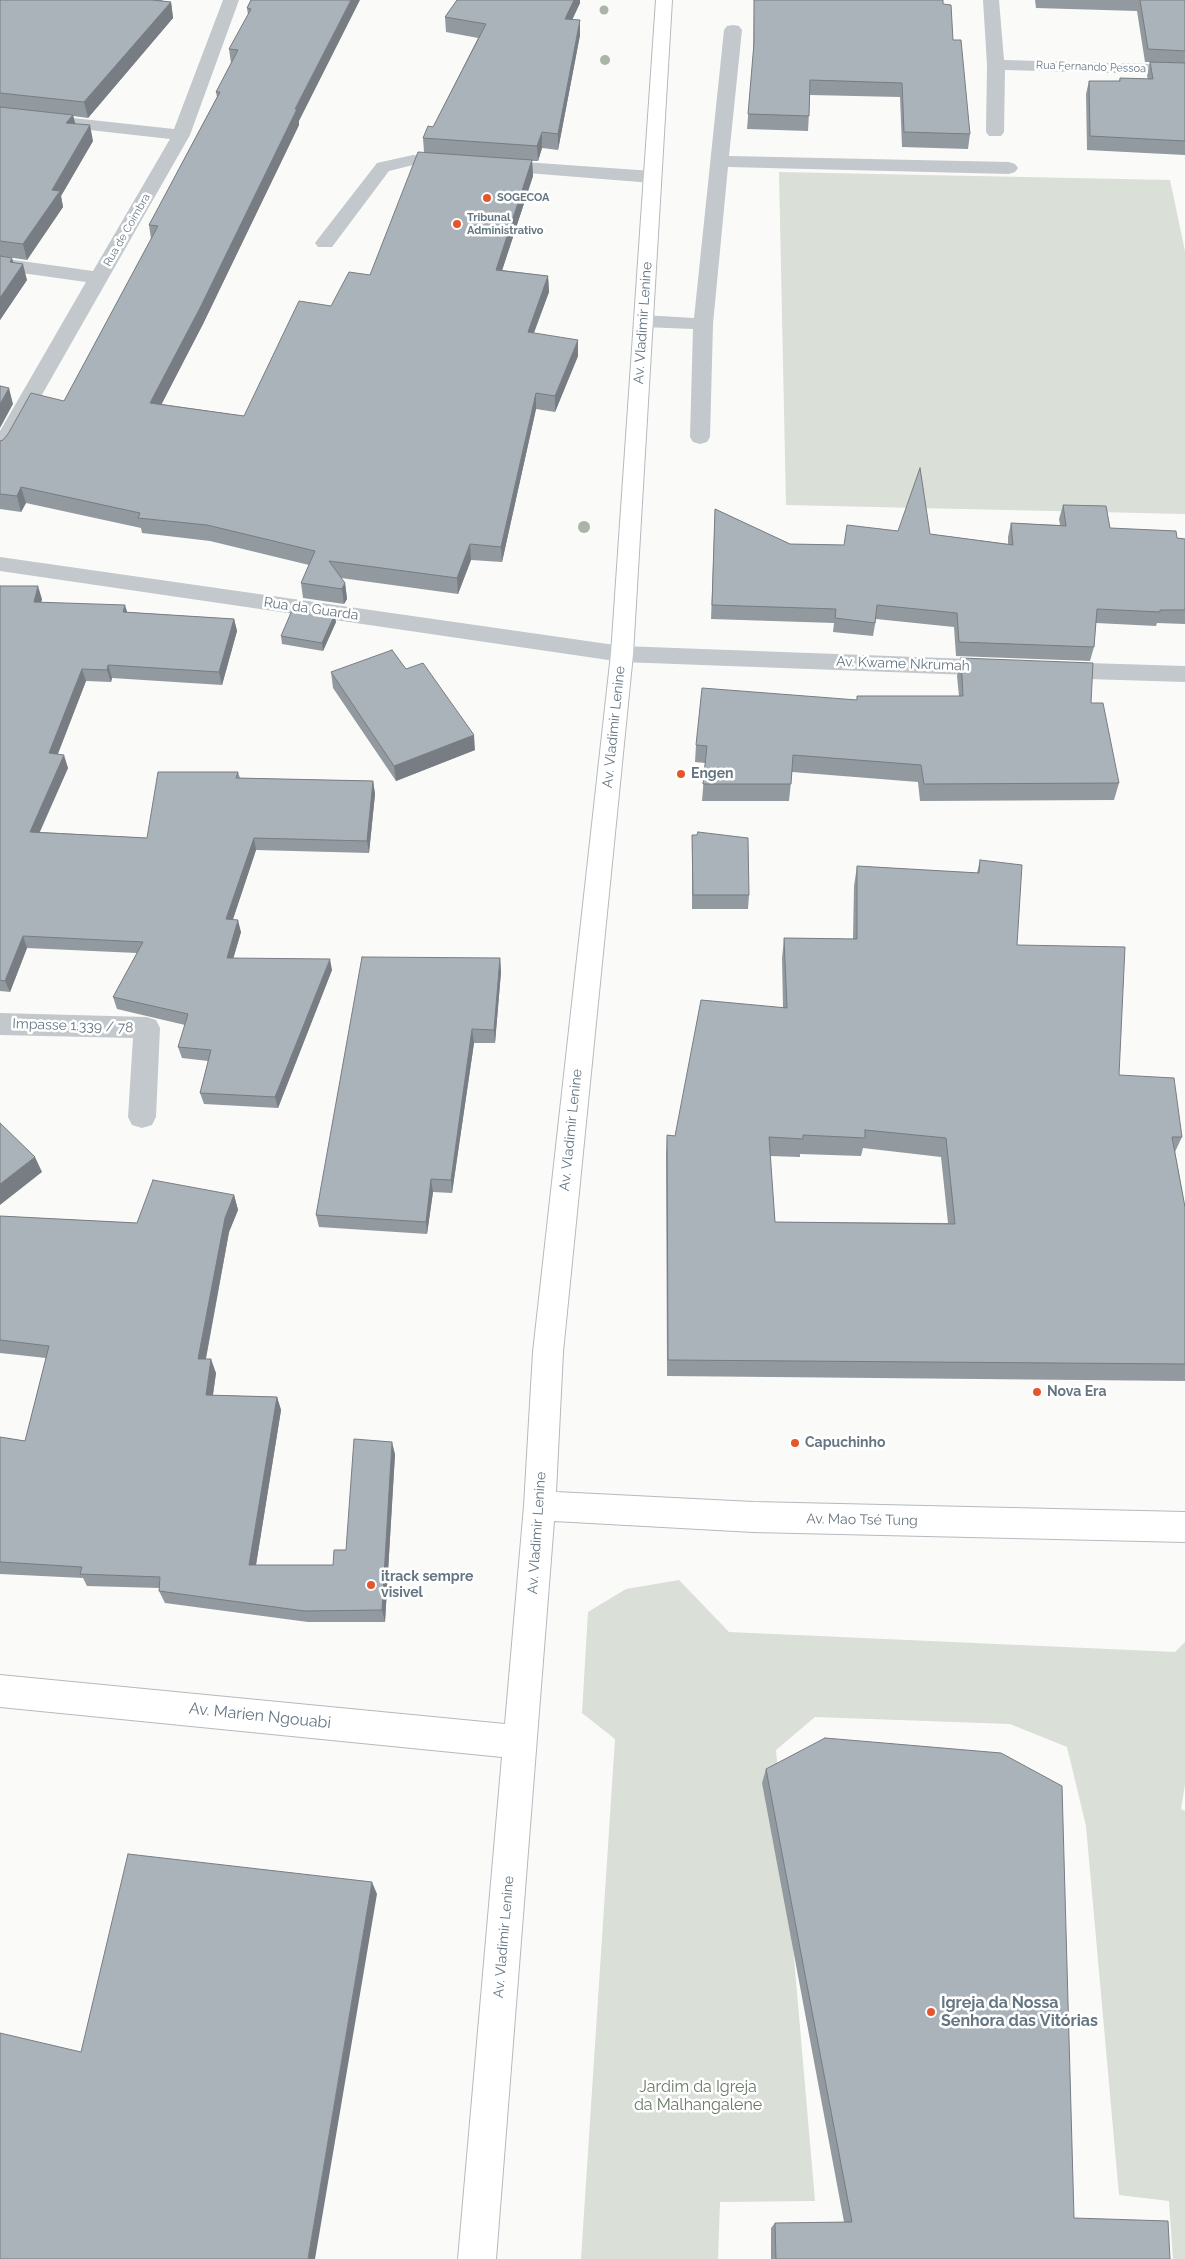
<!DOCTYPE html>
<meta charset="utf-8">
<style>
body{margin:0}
canvas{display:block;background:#fafaf8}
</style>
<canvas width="1185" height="2259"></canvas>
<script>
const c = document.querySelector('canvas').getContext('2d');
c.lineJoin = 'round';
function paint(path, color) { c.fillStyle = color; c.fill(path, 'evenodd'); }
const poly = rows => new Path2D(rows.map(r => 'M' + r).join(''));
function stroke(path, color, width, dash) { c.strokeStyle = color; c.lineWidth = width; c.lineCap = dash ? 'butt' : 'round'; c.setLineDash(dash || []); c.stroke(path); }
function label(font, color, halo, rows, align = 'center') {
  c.font = font + ' Raleway,sans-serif'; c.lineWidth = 5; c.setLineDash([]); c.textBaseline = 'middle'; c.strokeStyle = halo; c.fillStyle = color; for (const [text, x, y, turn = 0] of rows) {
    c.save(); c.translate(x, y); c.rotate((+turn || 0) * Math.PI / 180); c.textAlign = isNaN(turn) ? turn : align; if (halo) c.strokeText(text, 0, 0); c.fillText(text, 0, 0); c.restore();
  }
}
const green = poly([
 [779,172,1170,180,1185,251,1185,514,786,505],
 [679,1580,729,1632,1175,1652,1185,1642,1185,1784,1181,1809,1185,1811,1185,2259,1173,2259,1169,2201,1119,2195,1086,1826,1067,1747,1010,1724,815,1717,776,1750,815,2201,720,2202,718,2259,581,2259,615,1739,582,1713,588,1612,626,1589]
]);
const minor = poly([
 [223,0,239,0,190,135,11,449,7,454,0,456,0,431,86,282,0,270,0,258,93,271,170,139,0,120,0,110,174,129,223,0],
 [983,0,999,0,1004,60,1185,65,1185,75,1005,70,1004,132,1001,136,989,136,986,132,987,65,983,0],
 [733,25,739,26,742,30,729,156,1009,162,1015,164,1018,168,1015,172,1009,174,728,167,713,324,710,437,707,442,700,444,693,442,690,437,693,329,643,327,636,325,633,321,636,317,643,315,694,318,724,30,727,26,733,25],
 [413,155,451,157,457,159,460,163,457,167,451,169,413,165,389,171,332,247,318,247,315,243,318,239,377,163,413,155],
 [496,160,652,171,659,173,661,177,659,181,652,183,490,170,487,166,490,162,496,160],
 [0,557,622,646,997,660,1005,662,1009,668,1005,674,997,676,622,662,0,571,0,557],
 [1055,662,1185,666,1185,682,1055,678,1047,676,1043,670,1047,664,1055,662],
 [0,1013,147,1017,156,1020,160,1028,156,1117,152,1125,142,1128,132,1125,128,1117,133,1038,0,1035,0,1013]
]);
const major = poly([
 [656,0,672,0,633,654,563,1352,556,1492,753,1502,1185,1512,1185,1542,753,1532,554,1521,496,2259,458,2259,502,1757,0,1707,0,1675,505,1724,524,1506,533,1352,611,654,656,0]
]);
const trees = [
 [604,10,4.5],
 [605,60,5],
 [584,527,6]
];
const wall = poly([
 [0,0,163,0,162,1,171,2,173,18,88,118,73,116,75,124,93,141,61,196,63,207,27,260,0,256,14,263,27,280,0,320],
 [251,0,299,121,299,125,203,324,161,404,244,416,331,306,370,275,424,152,423,138,433,127,478,38,446,32,445,17,457,0,580,0,580,3,572,20,580,20,580,35,558,150,542,148,538,161,532,161,533,176,502,270,548,276,549,292,534,333,578,356,555,412,536,409,502,562,471,560,458,594,341,578,345,583,347,599,344,604,303,598,301,583,309,565,210,541,142,533,141,528,26,503,21,512,0,509,0,441,3,440,64,401,151,239,149,225,217,97,216,92,231,63,229,49,248,15,247,8],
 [754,0,943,4,953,40,970,134,968,149,902,147,900,97,810,95,808,131,747,129,753,55],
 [1035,0,1185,0,1185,155,1087,150,1086,94,1089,81,1119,81,1120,78,1148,79,1147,76,1150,62,1145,62,1137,11,1036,8],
 [1063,505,1110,528,1177,538,1185,539,1185,624,1157,623,1156,626,1096,623,1094,647,1090,661,956,656,954,627,876,619,873,636,833,632,834,623,711,619,715,509,790,544,844,545,898,531,930,534,1008,544,1008,537,1011,523,1060,525,1059,519],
 [0,586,42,599,41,602,127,612,234,619,237,631,222,685,112,678,111,682,86,681,58,754,68,768,40,832,147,838,238,772,240,778,373,781,375,794,369,853,256,850,233,919,241,932,233,958,332,970,278,1108,204,1104,200,1093,208,1061,182,1058,178,1047,185,1025,117,1009,113,997,137,953,27,948,10,992,0,991],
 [336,622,323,651,282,644,281,636],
 [961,658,1091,703,1119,783,1114,800,920,801,918,782,792,772,789,801,702,801,705,763,695,762,696,745,857,700,959,696,957,676],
 [406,669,475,750,396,781,333,688,331,672],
 [692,835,749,895,748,909,692,909],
 [980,860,1017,945,1119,1075,1182,1137,1175,1152,1185,1207,1185,1381,667,1376,666,1154,667,1135,675,1136,783,1008,782,958,784,938,853,939,854,886,857,866,977,873],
 [863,1148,941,1157,948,1223,775,1222,770,1156,800,1157,800,1154,861,1156],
 [500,958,501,972,495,1043,474,1043,452,1193,433,1192,427,1234,319,1227,316,1215],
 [234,1195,238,1210,229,1232,206,1359,216,1373,213,1395,277,1397,281,1410,256,1565,333,1565,346,1550,395,1454,385,1622,308,1622,165,1603,159,1591,159,1588,87,1586,83,1578,0,1574,0,1437,25,1441,46,1358,0,1353,0,1216,137,1223],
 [766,1769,1074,2218,1170,2259,771,2259,771,2228,775,2223,844,2222,762,1783]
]);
const shadedWall = poly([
 [351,0,360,0,299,121,299,125,203,324,154,419,150,403,295,109],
 [574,0,580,0,580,3,565,35,565,19],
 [171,2,173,18,88,118,84,102],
 [580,20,580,35,558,150,558,134],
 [73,115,77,130,66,123],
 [90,125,93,141,61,196,63,207,27,260,23,244,52,190],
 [542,132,542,148,538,161,537,146],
 [532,160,533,176,497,286,496,270],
 [12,258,17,274,23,264,27,280,0,320,0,298,10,262],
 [548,276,549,292,528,348,528,332],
 [578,340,578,356,555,412,555,396],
 [9,388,13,404,0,428,0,404],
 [536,393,536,409,502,562,501,547],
 [21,487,26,503,21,512,17,496],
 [470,544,471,560,458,594,457,578],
 [345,583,347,599,344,604,342,589],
 [38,586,42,599,38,615,34,602],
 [125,605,129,618,123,612],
 [335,614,336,622,323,651,322,643],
 [234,619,237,631,222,685,219,672],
 [108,665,112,678,111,682,107,670],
 [82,669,86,681,53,766,49,753],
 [474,735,475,750,396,781,394,766],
 [64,755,68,768,34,844,30,832],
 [373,781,375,794,369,853,367,841],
 [254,838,256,850,229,931,226,919],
 [238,920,241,932,230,970,227,958],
 [23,936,27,948,10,992,5,981],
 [500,958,501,972,495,1043,494,1030],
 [330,959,332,970,278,1108,275,1097],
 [472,1029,474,1043,452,1193,451,1180],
 [35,1157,42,1172,0,1205,0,1184],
 [431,1179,433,1192,427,1234,426,1222],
 [234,1195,238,1210,229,1232,203,1373,198,1359,225,1218],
 [211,1359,216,1373,211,1408,206,1395],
 [277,1397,281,1410,254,1577,249,1565],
 [392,1442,395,1454,385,1622,382,1610],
 [372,1882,377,1894,315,2259,308,2259]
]);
const building = poly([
 [0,0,152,0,171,2,84,102,0,93,0,0],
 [251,0,351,0,295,109,297,109,200,308,150,403,244,416,299,301,331,306,349,272,370,275,418,152,532,160,496,270,548,276,528,332,578,340,555,396,536,393,501,547,470,544,457,578,329,561,345,583,342,589,301,583,315,551,207,525,138,518,140,513,21,487,17,496,0,494,0,441,3,440,8,434,31,393,64,401,158,226,149,225,220,92,216,92,238,50,229,49,251,9,247,8,251,0],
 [457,0,574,0,565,19,580,20,558,134,542,132,537,146,423,138,428,126,433,127,486,24,445,17,457,0],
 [754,0,943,0,943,4,951,5,953,40,961,40,970,134,904,132,902,83,810,80,809,116,748,114,754,43,754,0],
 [1140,0,1185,0,1185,51,1148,49,1140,0],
 [1150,62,1185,63,1185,141,1090,136,1089,81,1120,81,1120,78,1153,79,1150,62],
 [0,107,73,115,66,123,90,125,52,190,60,191,23,244,0,241,0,107],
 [0,256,12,258,10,262,23,264,0,298,0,256],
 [0,386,9,388,0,404,0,386],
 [920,468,930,534,1013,545,1011,523,1066,526,1063,505,1106,506,1110,528,1176,531,1177,538,1185,539,1185,610,1160,610,1160,612,1097,609,1094,647,959,642,957,613,877,605,875,623,835,618,836,609,712,605,715,509,790,544,844,545,847,525,898,531,920,468],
 [0,586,38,586,34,602,125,605,123,612,234,619,219,672,108,665,107,670,82,669,49,753,64,755,30,832,147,838,158,772,238,772,236,778,373,781,367,841,254,838,226,919,238,920,227,958,330,959,275,1097,200,1093,211,1050,178,1047,188,1014,113,997,143,942,23,936,5,981,0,980,0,586],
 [293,608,335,614,322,643,281,636,293,608],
 [392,650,406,669,423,663,474,735,394,766,331,672,392,650],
 [961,658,1093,663,1091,703,1103,703,1119,783,924,784,921,765,793,755,791,784,703,784,707,746,696,745,702,688,857,700,857,696,963,696,961,658],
 [698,832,748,838,749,895,693,895,692,835,697,835,698,832],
 [980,860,1022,865,1017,945,1125,947,1119,1075,1174,1078,1182,1137,1172,1137,1185,1207,1185,1364,668,1360,667,1135,675,1136,701,1000,787,1008,784,938,857,939,857,866,979,873,980,860],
 [865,1130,946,1138,955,1224,775,1222,769,1137,803,1139,803,1135,865,1138,865,1130],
 [362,957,500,958,494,1030,472,1029,451,1180,431,1179,426,1222,316,1215,362,957],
 [0,1123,35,1157,0,1184,0,1123],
 [153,1180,234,1195,225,1218,198,1359,211,1359,206,1395,277,1397,249,1565,333,1565,334,1550,346,1550,354,1439,392,1442,382,1610,304,1611,159,1591,160,1577,80,1574,82,1567,0,1562,0,1437,25,1441,49,1346,0,1340,0,1216,137,1223,153,1180],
 [825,1738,1001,1753,1062,1786,1074,2218,1168,2221,1170,2259,776,2259,775,2223,852,2222,766,1769,825,1738],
 [128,1854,372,1882,308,2259,0,2259,0,2033,81,2052,128,1854]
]);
const markers = [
 [487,198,5,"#e4572e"],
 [457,224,5,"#e4572e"],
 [681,774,5,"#e4572e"],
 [1037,1392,5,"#e4572e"],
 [795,1443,5,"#e4572e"],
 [371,1585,5,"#e4572e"],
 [931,2012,5,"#e4572e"]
];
const farStreetnames = [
 ["Rua Fernando Pessoa",1091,67,2],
 ["Rua de Coimbra",127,230,-60]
];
const farPoinames = [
 ["SOGECOA",497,198],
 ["Tribunal",467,218],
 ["Administrativo",467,231]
];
const streetNames = [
 ["Av. Vladimir Lenine",643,323,-86],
 ["Rua da Guarda",311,609,8],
 ["Av. Kwame Nkrumah",903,664,2],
 ["Av. Vladimir Lenine",614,727,-84],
 ["Impasse 1.339 / 78",73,1026,2],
 ["Av. Vladimir Lenine",571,1130,-84],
 ["Av. Mao Tsé Tung",862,1520,1],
 ["Av. Vladimir Lenine",537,1533,-86],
 ["Av. Vladimir Lenine",504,1937,-85]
];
const poiNames = [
 ["Engen",691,774],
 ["Nova Era",1047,1392],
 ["Capuchinho",805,1443],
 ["itrack sempre",381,1577],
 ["visivel",381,1593]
];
const nearStreetnames = [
 ["Av. Marien Ngouabi",260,1716,6]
];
const nearPoinames = [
 ["Igreja da Nossa",941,2003],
 ["Senhora das Vitórias",941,2021]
];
const nearParknames = [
 ["Jardim da Igreja",698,2087],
 ["da Malhangalene",698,2105]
];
paint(green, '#dadfd7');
stroke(major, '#b5babe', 2);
paint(minor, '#c3c8cc');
paint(major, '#fff');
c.fillStyle = '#aab4a7';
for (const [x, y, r] of trees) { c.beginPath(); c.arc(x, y, r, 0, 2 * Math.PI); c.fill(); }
paint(wall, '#929a9f');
paint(shadedWall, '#777d82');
paint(building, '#aab3b9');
stroke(building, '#777d82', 1);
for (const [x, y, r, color] of markers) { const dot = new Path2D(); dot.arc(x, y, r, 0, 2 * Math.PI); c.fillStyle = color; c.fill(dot); stroke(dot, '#fff', 2); }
label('11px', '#657683', '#fff', farStreetnames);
label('bold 11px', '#657683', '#fff', farPoinames, 'left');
label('14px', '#657683', '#fff', streetNames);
label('bold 14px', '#657683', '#fff', poiNames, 'left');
label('16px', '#657683', '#fff', nearStreetnames);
label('bold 16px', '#657683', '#fff', nearPoinames, 'left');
label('16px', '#687a64', '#fff', nearParknames);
</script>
